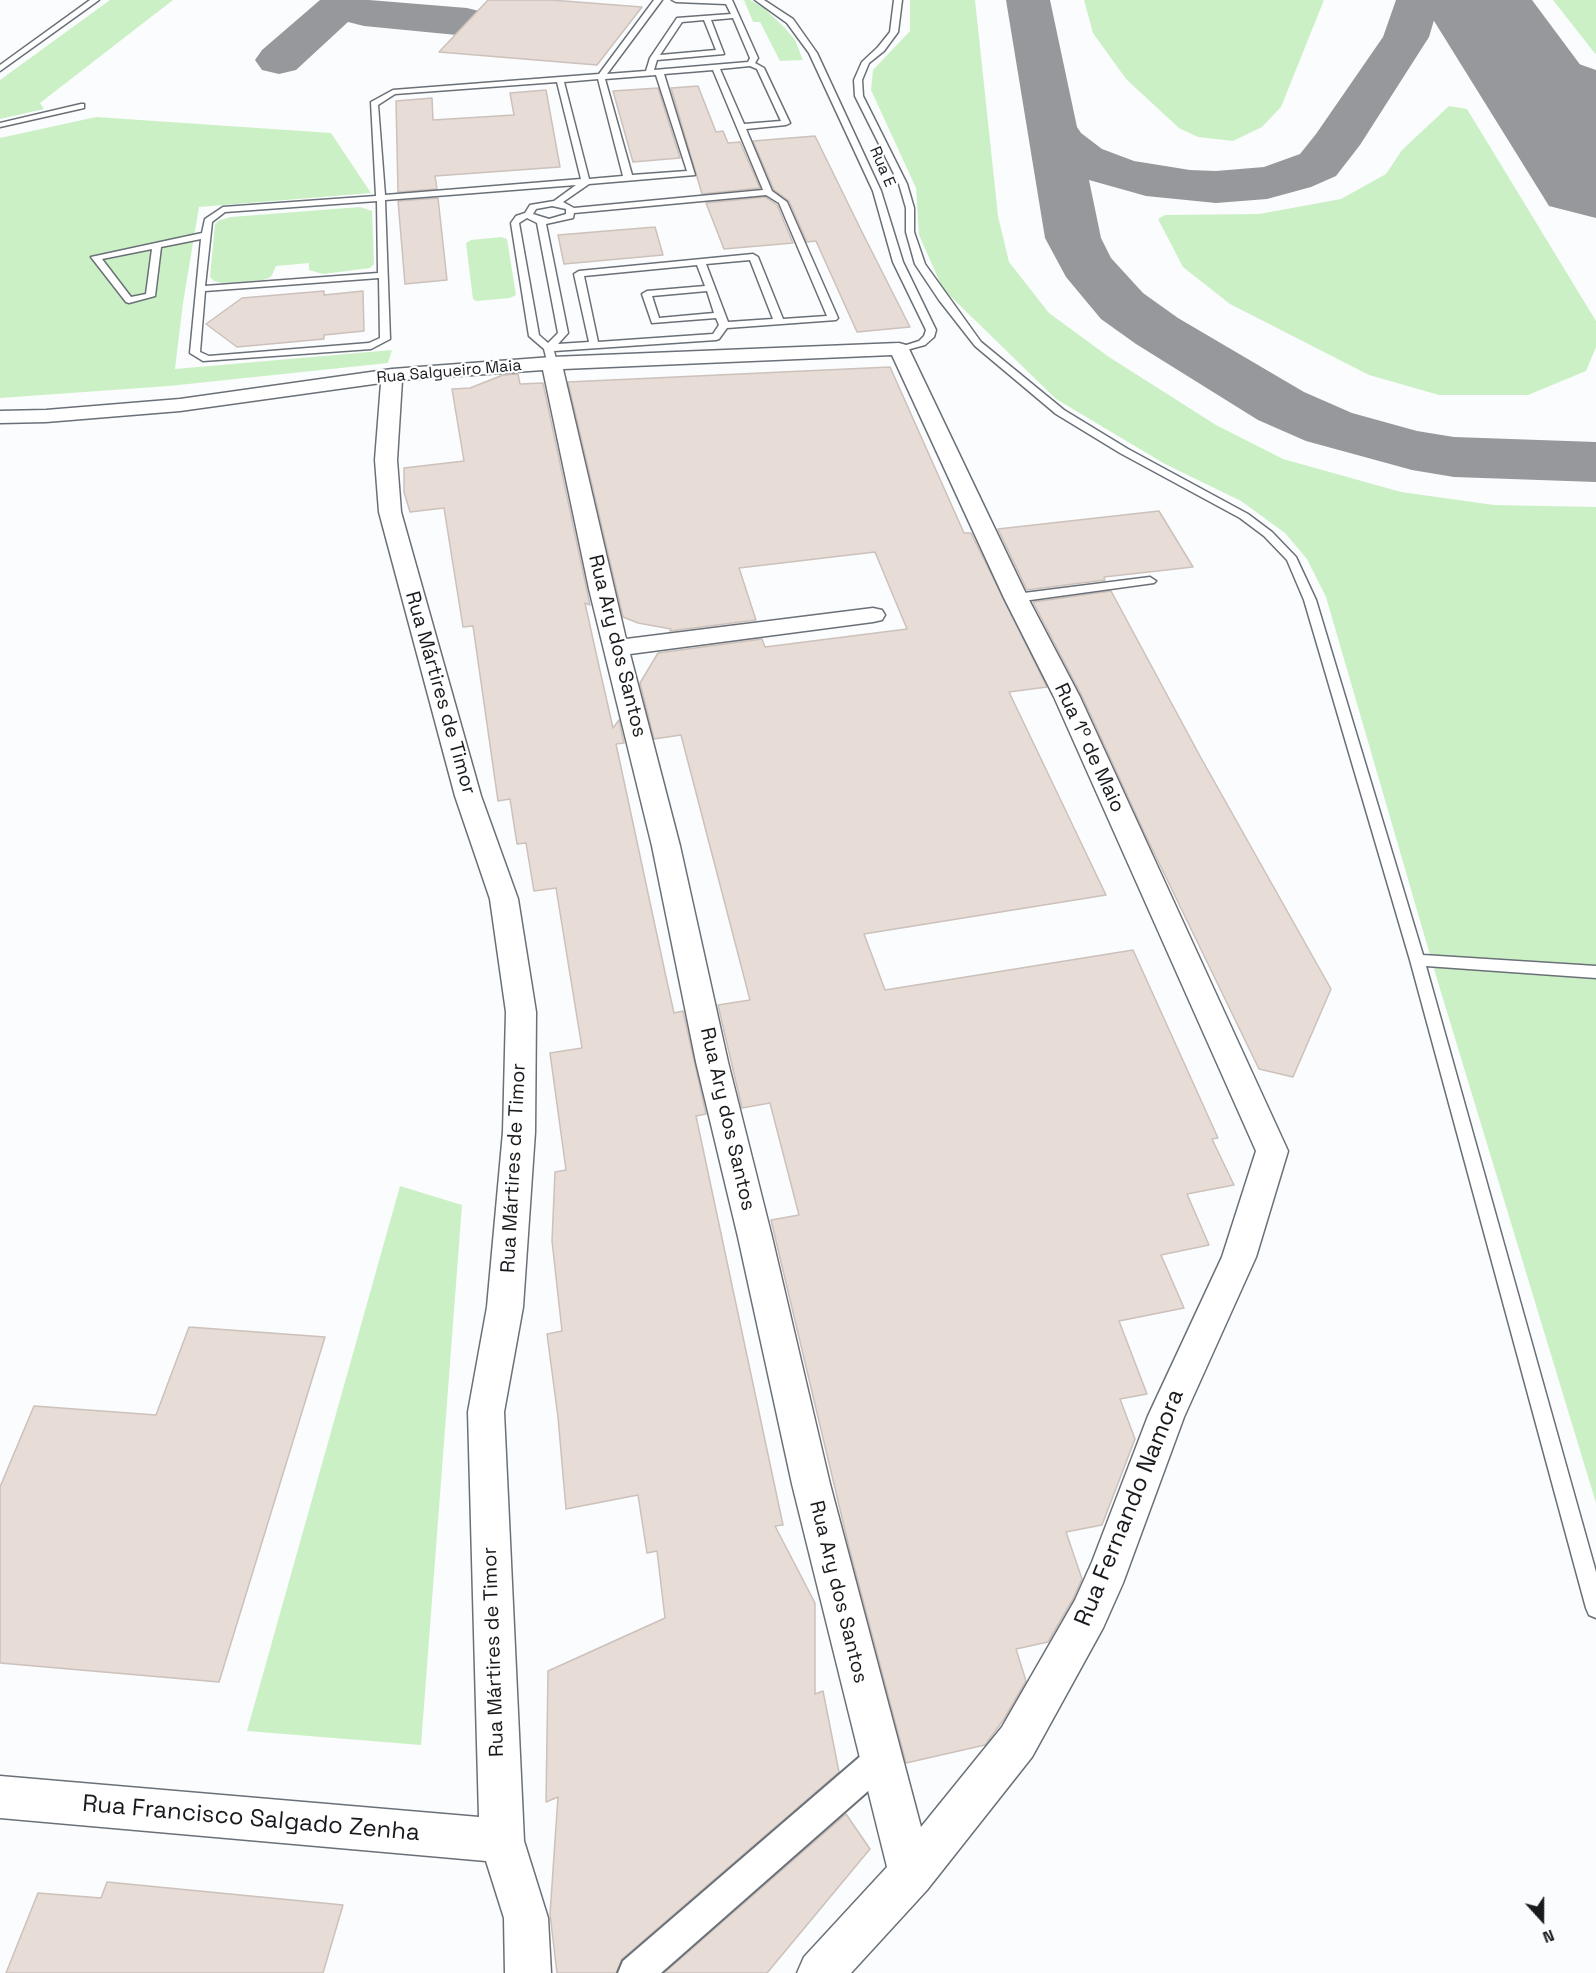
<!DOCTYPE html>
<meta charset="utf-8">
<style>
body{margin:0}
#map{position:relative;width:1596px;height:1973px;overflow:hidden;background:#fafcfd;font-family:"Space Grotesk",sans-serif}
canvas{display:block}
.north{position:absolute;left:1512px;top:1889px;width:60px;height:60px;-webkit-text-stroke:4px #fff;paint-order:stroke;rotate:159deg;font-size:16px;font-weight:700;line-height:24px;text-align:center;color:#181a1e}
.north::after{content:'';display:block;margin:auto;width:21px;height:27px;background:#181a1e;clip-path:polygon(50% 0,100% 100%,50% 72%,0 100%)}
</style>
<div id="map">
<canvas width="1596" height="1973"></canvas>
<div class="north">N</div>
</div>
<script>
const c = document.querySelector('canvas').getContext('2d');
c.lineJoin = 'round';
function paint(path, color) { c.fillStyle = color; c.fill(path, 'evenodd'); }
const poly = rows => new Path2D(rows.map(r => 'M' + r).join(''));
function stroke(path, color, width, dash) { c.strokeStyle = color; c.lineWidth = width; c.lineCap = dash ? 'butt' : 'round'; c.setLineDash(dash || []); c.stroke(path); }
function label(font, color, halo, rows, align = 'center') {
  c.font = font + ' "Space Grotesk",sans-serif'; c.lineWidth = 4.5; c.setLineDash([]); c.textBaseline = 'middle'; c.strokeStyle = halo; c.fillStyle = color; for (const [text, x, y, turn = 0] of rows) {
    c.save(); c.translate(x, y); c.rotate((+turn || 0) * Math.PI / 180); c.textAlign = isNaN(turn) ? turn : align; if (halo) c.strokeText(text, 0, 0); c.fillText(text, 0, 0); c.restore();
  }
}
const green = poly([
 [110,0,173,0,40,103,44,109,0,119,0,80],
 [744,0,750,0,764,8,785,28,795,40,803,60,780,61,760,22,753,22],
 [910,0,975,0,998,216,1009,262,1049,313,1109,357,1216,425,1283,459,1401,492,1494,505,1596,507,1596,1503,1437,979,1326,597,1307,559,1285,533,1241,501,1165,464,1056,399,943,289,919,235,916,188,871,90,873,70,910,31],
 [1084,0,1324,0,1281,107,1262,127,1233,141,1198,137,1179,128,1126,79,1093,33],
 [1553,0,1596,0,1596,54,1593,51],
 [1449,106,1467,109,1596,321,1596,347,1586,371,1528,395,1439,395,1369,375,1230,304,1183,267,1158,219,1165,215,1259,214,1341,199,1386,174,1402,150],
 [96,117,331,133,371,193,199,207,183,303,175,369,392,350,388,363,169,386,0,398,0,138],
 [360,207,372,211,374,264,370,268,323,274,309,270,309,263,276,266,271,277,263,280,223,283,214,281,210,277,215,224,220,220,231,217],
 [501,237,507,239,516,295,510,298,476,301,473,299,466,243,471,240],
 [400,1186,462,1205,421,1745,247,1731]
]);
const taxiway = poly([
 [320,0,369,0,467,8,483,12,490,22,483,32,467,36,364,26,348,22,296,70,279,74,262,70,255,60,262,50,320,0],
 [1006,0,1050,0,1077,127,1081,133,1102,149,1134,161,1190,170,1216,171,1264,167,1300,154,1316,134,1383,37,1396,0,1440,0,1429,37,1360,145,1336,176,1311,187,1267,199,1216,203,1146,196,1089,180,1101,238,1111,258,1143,293,1178,318,1304,392,1352,413,1417,431,1454,437,1596,442,1596,482,1454,477,1412,470,1306,441,1258,420,1136,344,1101,319,1066,277,1045,238,1006,0],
 [1513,41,1596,70,1596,102,1579,97,1496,65,1490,55,1496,45,1513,41]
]);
const runway = poly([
 [1421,0,1532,0,1596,86,1596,218,1549,206,1421,0]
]);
const building = poly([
 [488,0,551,0,642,7,597,65,439,52,488,0],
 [698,86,716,132,723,131,728,143,740,142,760,188,702,194,671,88,698,86],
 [658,88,680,158,633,162,613,91,658,88],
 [546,90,560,167,435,176,437,189,398,192,396,101,432,98,433,120,514,115,510,93,546,90],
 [815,136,861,230,910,327,857,332,816,241,807,242,789,201,774,190,753,141,815,136],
 [765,197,777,205,793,243,724,249,706,203,765,197],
 [438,198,447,280,405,284,398,201,438,198],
 [655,227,663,255,564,264,558,235,655,227],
 [324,291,324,295,363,291,364,331,324,335,324,339,237,347,206,324,242,298,324,291],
 [890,367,964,533,971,533,1047,687,1009,692,1106,895,864,934,885,990,1133,950,1218,1138,1212,1139,1234,1185,1187,1194,1209,1245,1161,1255,1184,1308,1119,1321,1147,1394,1120,1399,1135,1439,1102,1525,1066,1532,1082,1579,1073,1599,1048,1642,1016,1649,1026,1681,1004,1719,985,1745,906,1763,849,1547,771,1220,799,1215,770,1103,742,1108,718,1005,750,1000,681,735,654,739,640,683,658,653,762,639,765,647,907,629,875,552,739,568,756,620,670,631,671,629,638,623,623,617,568,382,890,367],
 [518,374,520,384,543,383,590,605,585,603,596,653,613,728,619,720,624,743,616,744,666,977,674,1013,683,1011,706,1114,696,1116,783,1525,775,1526,815,1603,815,1694,823,1691,839,1772,622,1959,616,1973,557,1973,550,1914,558,1797,546,1802,548,1671,665,1618,657,1551,647,1553,638,1495,566,1509,558,1417,547,1334,562,1331,552,1241,555,1172,566,1170,550,1053,582,1048,556,888,534,891,526,843,517,844,510,799,498,801,473,626,463,627,444,508,410,512,404,492,404,468,464,461,452,389,470,388,503,375,518,374],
 [1159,511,1193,567,1104,577,1105,580,1027,590,998,529,1159,511],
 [1111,591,1201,758,1331,989,1293,1077,1259,1069,1144,832,1082,696,1033,602,1111,591],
 [189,1327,325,1337,219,1682,0,1663,0,1487,34,1406,156,1415,189,1327],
 [846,1814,870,1849,767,1973,664,1973,846,1814],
 [107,1882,343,1905,323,1973,6,1973,38,1893,101,1898,107,1882]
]);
const service = poly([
 [90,0,99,0,0,71,0,65,90,0],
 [654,0,662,0,607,74,646,71,650,58,677,18,731,14,726,4,676,2,672,0,732,0,758,58,755,63,764,68,790,123,786,125,746,129,772,191,787,202,838,318,836,320,727,328,719,339,716,340,554,351,557,363,548,365,544,349,529,336,511,223,516,216,525,213,530,205,554,201,576,185,385,200,390,339,371,349,203,361,190,353,201,239,161,247,155,296,129,303,126,302,91,257,202,233,205,219,223,207,376,196,371,102,393,90,599,74,654,0],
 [733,18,750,58,748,62,654,70,657,60,724,54,711,20,733,18],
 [704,20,716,50,660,55,682,22,704,20],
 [750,66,757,69,781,121,744,124,720,69,750,66],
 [713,70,763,190,574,208,563,202,589,184,695,175,664,74,713,70],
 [656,75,687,171,632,175,605,79,656,75],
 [598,79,623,176,589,179,564,82,598,79],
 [557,82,581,179,385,195,378,105,395,94,557,82],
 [766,195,779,203,827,316,783,319,758,257,753,254,579,271,574,274,589,342,558,344,568,333,546,224,573,218,574,213,766,195],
 [377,201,378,273,205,286,212,222,225,212,377,201],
 [552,206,566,209,566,214,549,219,533,214,536,209,552,206],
 [527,218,537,223,558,333,548,343,539,335,519,223,527,218],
 [152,249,146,294,131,297,102,259,152,249],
 [750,260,773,319,728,322,706,264,750,260],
 [697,265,705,286,647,291,642,294,652,323,716,318,719,325,713,334,598,342,584,276,697,265],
 [379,278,380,338,369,343,209,356,200,352,205,291,379,278],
 [707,291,714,313,659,318,652,296,707,291],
 [755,0,764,0,793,19,817,53,881,191,903,262,936,330,934,337,925,345,899,352,894,349,919,341,924,336,926,330,893,262,873,191,809,53,787,23,755,0],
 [894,0,902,0,898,32,884,51,869,63,862,80,863,96,907,184,914,208,914,232,925,264,981,342,1064,410,1128,449,1248,514,1272,532,1296,557,1316,600,1423,955,1596,966,1596,978,1426,966,1596,1572,1596,1618,1589,1615,1586,1608,1410,960,1304,600,1287,560,1264,536,1240,518,1120,453,1056,414,975,346,939,300,915,264,906,232,906,208,899,184,855,96,854,80,862,62,878,47,890,32,894,0],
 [81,104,84,104,84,108,0,127,0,123,81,104],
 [1150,577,1156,581,1154,583,1016,602,1010,598,1016,594,1150,577]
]);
const pedestrian = poly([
 [881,1743,892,1748,897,1759,892,1770,661,1973,618,1973,623,1961,870,1748,881,1743]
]);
const minor = poly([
 [899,343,906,345,909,349,1028,598,1080,697,1288,1151,1256,1257,1184,1417,1123,1583,1103,1628,1032,1757,927,1890,851,1973,797,1973,804,1957,887,1867,792,1484,738,1237,696,1062,652,846,589,589,543,370,402,380,397,460,401,512,481,796,518,899,536,1012,535,1132,523,1307,504,1412,524,1841,548,1918,551,1973,505,1973,504,1918,486,1861,0,1818,0,1776,479,1817,468,1412,487,1307,503,1132,506,1012,490,899,455,796,379,512,375,460,381,383,180,411,46,422,0,423,0,411,46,410,180,399,392,369,552,357,899,343],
 [892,355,1004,598,1054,697,1256,1151,1222,1257,1148,1416,1092,1562,1075,1600,1002,1727,921,1827,830,1484,772,1237,728,1062,680,846,630,654,873,622,882,620,885,615,882,610,873,608,626,639,563,369,892,355]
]);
const farStreetnames = [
 ["Rua E",882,167,67],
 ["Rua Salgueiro Maia",449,372,-5]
];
const streetNames = [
 ["Rua Ary dos Santos",617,646,76],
 ["Rua Mártires de Timor",440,693,74],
 ["Rua 1º de Maio",1089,748,65],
 ["Rua Ary dos Santos",727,1119,77],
 ["Rua Mártires de Timor",514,1168,-87],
 ["Rua Ary dos Santos",838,1592,76],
 ["Rua Mártires de Timor",494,1652,-92]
];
const nearStreetnames = [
 ["Rua Fernando Namora",1130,1508,-68],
 ["Rua Francisco Salgado Zenha",251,1819,5]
];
paint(green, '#ccf0c5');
paint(taxiway, '#96989b');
paint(runway, '#96989b');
paint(building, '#e7dcd6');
stroke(building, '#ccc1bb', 1.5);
stroke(service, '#6a7078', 3);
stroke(pedestrian, '#6a7078', 4);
stroke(minor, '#6a7078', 3);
paint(service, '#fff');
paint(pedestrian, '#fff');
paint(minor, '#fff');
label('16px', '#181a1e', '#fff', farStreetnames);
label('20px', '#181a1e', '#fff', streetNames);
label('24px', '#181a1e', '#fff', nearStreetnames);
</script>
